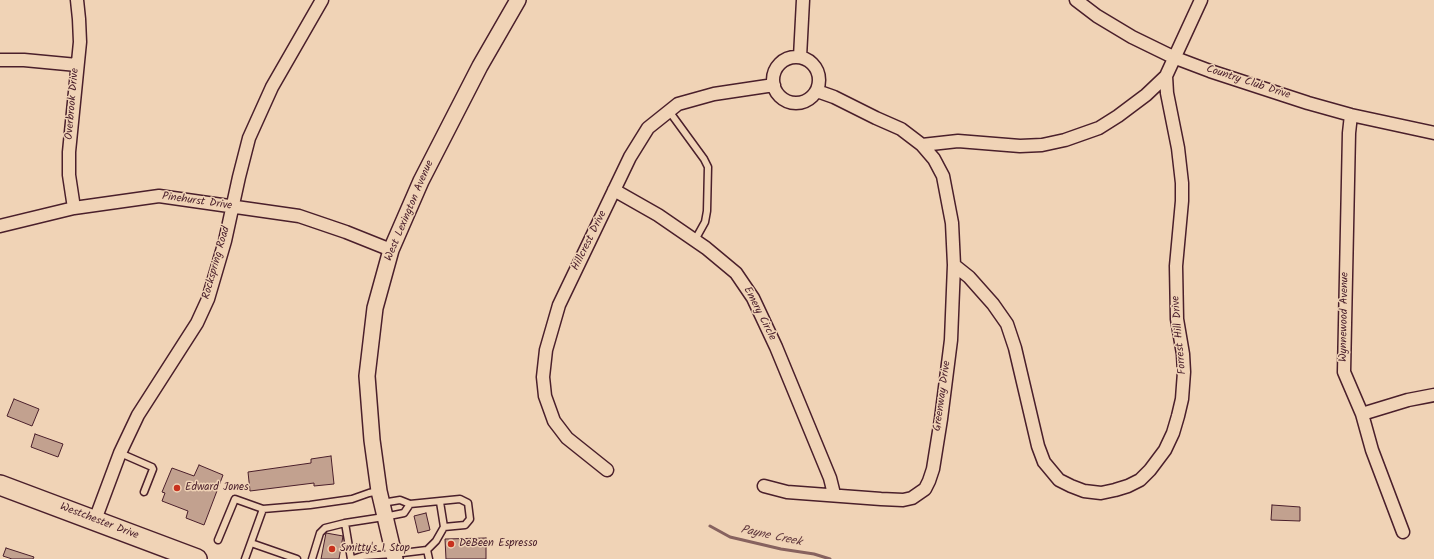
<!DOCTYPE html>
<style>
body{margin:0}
canvas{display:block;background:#f0d3b6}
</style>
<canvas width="1434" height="559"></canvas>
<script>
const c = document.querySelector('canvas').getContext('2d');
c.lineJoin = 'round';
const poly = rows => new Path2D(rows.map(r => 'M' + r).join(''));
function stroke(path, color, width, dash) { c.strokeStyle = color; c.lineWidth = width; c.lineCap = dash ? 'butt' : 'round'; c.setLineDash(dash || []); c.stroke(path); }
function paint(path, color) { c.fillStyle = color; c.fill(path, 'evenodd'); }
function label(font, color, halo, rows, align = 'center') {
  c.font = font + ' Kalam,sans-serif'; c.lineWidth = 3; c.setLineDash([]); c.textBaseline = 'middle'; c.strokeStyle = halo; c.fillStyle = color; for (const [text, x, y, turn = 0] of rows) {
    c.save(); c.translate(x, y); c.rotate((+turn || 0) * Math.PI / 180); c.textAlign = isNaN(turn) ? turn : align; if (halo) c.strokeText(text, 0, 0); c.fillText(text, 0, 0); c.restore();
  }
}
const stream = poly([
 [710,526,730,537,781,549,814,554,830,559]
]);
const building = poly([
 [14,399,39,409,32,426,7,416,14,399],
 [35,434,63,444,58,457,31,447,35,434],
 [331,456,334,484,314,486,314,483,250,491,248,472,311,463,311,459,331,456],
 [199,465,223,475,204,525,186,518,188,511,162,501,165,493,162,492,172,468,194,476,199,465],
 [1272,505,1300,507,1300,521,1271,520,1272,505],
 [426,513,430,530,418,533,414,516,426,513],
 [326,533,343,536,339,559,321,559,326,533],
 [486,538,486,559,446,559,445,539,486,538],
 [6,548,34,557,33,559,12,559,3,556,6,548]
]);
const service = poly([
 [669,111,704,159,708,167,707,211,705,222,695,240],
 [120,453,152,467,153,469,144,492],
 [440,502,444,527],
 [410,504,460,499,468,503,470,519,465,525,444,527,436,541,427,550],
 [345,523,351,559],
 [218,540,235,499,263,509],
 [251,543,297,559],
 [245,559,263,509,310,505,352,499,369,493,379,491],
 [312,559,320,533,325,528,345,523,384,517,404,513,410,504,400,500,382,503],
 [353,559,362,556,394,554,427,550,429,559]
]);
const minor = poly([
 [1076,0,1097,16,1132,37,1173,57,1210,71,1308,103,1351,115,1434,133],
 '773 80a23 23 0 1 1 46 0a23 23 0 1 1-46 0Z',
 [800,57,803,0],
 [0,60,24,60,77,65],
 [1351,115,1349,133,1344,372,1362,414,1372,450,1403,532],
 [922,145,958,141,1020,146,1042,145,1065,140,1099,128,1118,116,1146,95,1166,76],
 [614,190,658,215,706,248,736,273,753,298,776,347,830,478,834,494],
 [74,208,69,175,69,152,80,42,79,19,77,0],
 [0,226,74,208,159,196,299,216,346,232,391,250],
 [954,265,969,277,993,304,1007,324,1015,348,1038,446,1044,462,1059,480,1071,486,1084,491,1101,493,1115,490,1128,486,1140,480,1150,470,1165,450,1173,433,1178,416,1182,399,1184,372,1183,354,1177,319,1176,266,1182,201,1182,183,1178,148,1167,93,1166,76,1201,0],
 [1362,414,1408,400,1434,395],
 [607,470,567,438,554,421,545,396,543,377,546,350,559,305,630,157,648,128,678,104,714,94,774,85],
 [764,486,787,492,881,499,903,500,912,498,925,489,929,481,933,469,941,419,951,340,954,265,952,223,943,176,934,159,922,145,901,129,876,118,834,97,817,91],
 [95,520,120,453,138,415,197,323,208,299,225,241,239,177,249,138,272,87,322,0]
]);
const tertiary = poly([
 [395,559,379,491,372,440,367,376,375,308,391,250,421,181,480,66,518,0]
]);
const primary = poly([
 [0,485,197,559]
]);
const markers = [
 [177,488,4,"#c8321e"],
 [451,544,4,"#c8321e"],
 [332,549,4,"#c8321e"]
];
const streetNames = [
 ["Country Club Drive",1248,83,18],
 ["Overbrook Drive",73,104,-85],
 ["Pinehurst Drive",197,202,8],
 ["West Lexington Avenue",410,211,-67],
 ["Hillcrest Drive",590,241,-64],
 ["Rockspring Road",217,263,-74],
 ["Emery Circle",759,314,63],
 ["Wynnewood Avenue",1345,317,-89],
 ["Forrest Hill Drive",1180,335,-95],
 ["Greenway Drive",943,396,-82],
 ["Westchester Drive",99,522,21]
];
const poiNames = [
 ["Edward Jones",185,488],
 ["DeBeen Espresso",459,544],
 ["Smitty's 1 Stop",340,549]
];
const waterNames = [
 ["Payne Creek",771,537,12]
];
stroke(stream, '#87625f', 3);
paint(building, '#c2a18f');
stroke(building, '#4a1f2b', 1);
stroke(service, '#4a1f2b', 9);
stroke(minor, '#4a1f2b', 15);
stroke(tertiary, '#4a1f2b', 18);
stroke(primary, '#4a1f2b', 22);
stroke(service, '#f0d3b6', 6);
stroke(minor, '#f0d3b6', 12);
stroke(tertiary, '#f0d3b6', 15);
stroke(primary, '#f0d3b6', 19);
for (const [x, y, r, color] of markers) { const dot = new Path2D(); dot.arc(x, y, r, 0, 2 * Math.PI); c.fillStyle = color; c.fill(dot); stroke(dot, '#f0d3b6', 1.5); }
label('11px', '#4a1f2b', '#f0d3b6', streetNames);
label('11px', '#4a1f2b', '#f0d3b6', poiNames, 'left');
label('italic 12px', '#643b40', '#f0d3b6', waterNames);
</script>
